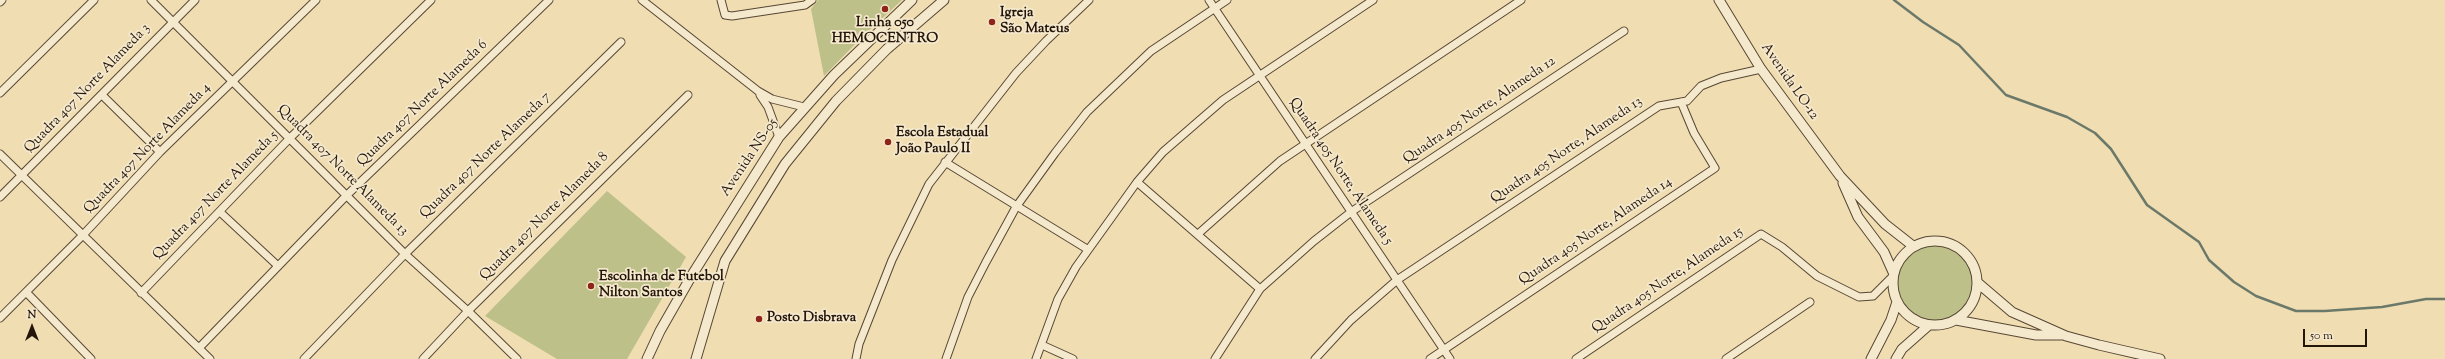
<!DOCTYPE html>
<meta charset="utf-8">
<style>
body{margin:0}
#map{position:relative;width:2445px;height:359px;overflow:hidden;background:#f0ddb2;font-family:"Sorts Mill Goudy",serif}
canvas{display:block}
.north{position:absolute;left:12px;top:307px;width:40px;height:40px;-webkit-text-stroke:3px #f5e9cd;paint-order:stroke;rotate:0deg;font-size:11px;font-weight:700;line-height:16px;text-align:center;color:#24150a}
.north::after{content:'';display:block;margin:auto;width:14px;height:18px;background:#24150a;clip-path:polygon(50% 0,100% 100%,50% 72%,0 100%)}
.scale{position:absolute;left:2303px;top:329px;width:64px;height:18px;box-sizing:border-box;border:2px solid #24150a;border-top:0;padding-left:5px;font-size:12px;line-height:14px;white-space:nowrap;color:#24150a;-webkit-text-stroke:3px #f5e9cd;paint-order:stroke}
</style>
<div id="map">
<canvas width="2445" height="359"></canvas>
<div class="north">N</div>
<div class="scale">50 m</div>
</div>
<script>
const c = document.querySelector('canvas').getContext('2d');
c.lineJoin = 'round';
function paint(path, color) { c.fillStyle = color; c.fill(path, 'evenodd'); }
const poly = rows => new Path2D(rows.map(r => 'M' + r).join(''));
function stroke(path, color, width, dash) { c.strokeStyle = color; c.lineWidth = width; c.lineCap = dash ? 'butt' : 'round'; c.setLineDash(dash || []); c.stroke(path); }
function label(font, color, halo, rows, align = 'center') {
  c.font = font + ' "Sorts Mill Goudy",serif'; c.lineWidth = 3.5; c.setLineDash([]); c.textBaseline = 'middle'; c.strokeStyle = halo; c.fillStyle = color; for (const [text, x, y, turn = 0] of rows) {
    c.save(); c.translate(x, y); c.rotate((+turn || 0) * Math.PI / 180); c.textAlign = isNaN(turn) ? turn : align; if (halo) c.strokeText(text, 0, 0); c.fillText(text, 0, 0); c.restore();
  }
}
const green = poly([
 [818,0,902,0,861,38,824,76,811,9],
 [607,191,686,257,627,359,557,359,485,316],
 '1898 283a38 38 0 1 1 76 0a38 38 0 1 1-76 0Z'
]);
const stream = poly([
 [1894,0,1923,22,1959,45,2006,95,2067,117,2095,133,2111,149,2147,205,2199,242,2209,260,2234,282,2256,296,2296,311,2325,311,2382,307,2426,299,2445,299]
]);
const minor = poly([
 [151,0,405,254,468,311,517,359],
 [642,0,758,91,772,99,804,107],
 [721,0,725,15,732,16,805,5,812,0],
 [1209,0,1450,359],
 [0,2,2,0],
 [0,93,94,0],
 [102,95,160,152],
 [760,95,768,107,779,137],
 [0,154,210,359],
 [945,162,1087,249],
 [1137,182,1260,289],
 [0,197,195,0],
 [220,212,278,266],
 [1198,234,1280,161,1521,0],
 [26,292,91,359],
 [141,293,290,138,431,0],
 [0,318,83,235,160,152,316,0],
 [1042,345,1073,359],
 [199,348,346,196,549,0],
 [304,359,405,254,621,42],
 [423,359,468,311,688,95],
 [856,359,859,344,892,260,929,184,1016,73,1046,41,1089,0],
 [946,359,968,297,986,262,1016,207,1055,153,1087,112,1151,51,1227,0],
 [1036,359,1058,299,1076,267,1137,182,1163,152,1223,100,1373,0],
 [1215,359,1260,289,1314,241,1351,212,1624,31],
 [1315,359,1351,320,1397,280,1659,106,1687,101,1701,86,1721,78,1761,69],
 [1430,359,1715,168,1694,133,1681,102],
 [1576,359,1761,234,1782,247,1817,276,1859,297,1873,296,1894,275],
 [1726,359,1810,302]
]);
const tertiary = poly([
 [1719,0,1761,69,1840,176,1885,224,1913,246],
 [1843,183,1858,217,1884,252,1893,272],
 '1893 283a42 42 0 1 1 84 0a42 42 0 1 1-84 0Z',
 [1978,283,2012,312,2066,336,2099,345,2160,359],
 [1956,320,2036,335,2061,335],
 [647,359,660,331,692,275,779,137,834,75,912,0],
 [696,359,725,261,785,164,836,101,887,49,944,0],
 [1871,359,1891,320,1897,302],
 [1896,359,1902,349,1928,326]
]);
const markers = [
 [885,9,4,"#8f2418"],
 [992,22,4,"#8f2418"],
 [888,142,4,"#8f2418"],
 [591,286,4,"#8f2418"],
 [759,319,4,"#8f2418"]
];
const poiNames = [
 ["Igreja",1000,14],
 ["São Mateus",1000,30],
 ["Linha 050",885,24,"center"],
 ["HEMOCENTRO",885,40,"center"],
 ["Escola Estadual",896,134],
 ["João Paulo II",896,150],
 ["Escolinha de Futebol",599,278],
 ["Nilton Santos",599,294],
 ["Posto Disbrava",767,319]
];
const streetNames = [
 ["Avenida LO-12",1789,82,55],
 ["Quadra 407 Norte Alameda 3",88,89,-46],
 ["Quadra 407 Norte Alameda 6",423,104,-44],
 ["Quadra 405 Norte, Alameda 12",1480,111,-34],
 ["Quadra 407 Norte Alameda 4",148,149,-46],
 ["Quadra 405 Norte, Alameda 13",1567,151,-34],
 ["Quadra 407 Norte Alameda 7",486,156,-44],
 ["Avenida NS-05",750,158,-56],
 ["Quadra 407 Norte Alameda 13",342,171,45],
 ["Quadra 405 Norte, Alameda 5",1340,172,56],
 ["Quadra 407 Norte Alameda 5",216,196,-46],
 ["Quadra 407 Norte Alameda 8",545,217,-45],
 ["Quadra 405 Norte, Alameda 14",1596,232,-34],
 ["Quadra 405 Norte, Alameda 15",1668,281,-34]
];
paint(green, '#bdc089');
stroke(stream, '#6b796a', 2.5);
stroke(minor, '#574734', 9);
stroke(tertiary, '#574734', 11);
stroke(minor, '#f5e9cd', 7);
stroke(tertiary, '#f5e9cd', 9);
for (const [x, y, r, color] of markers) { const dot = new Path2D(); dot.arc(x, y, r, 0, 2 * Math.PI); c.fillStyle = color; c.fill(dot); stroke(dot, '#f5e9cd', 1.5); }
label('bold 14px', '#24150a', '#f5e9cd', poiNames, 'left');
label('14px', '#24150a', '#f5e9cd', streetNames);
</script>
